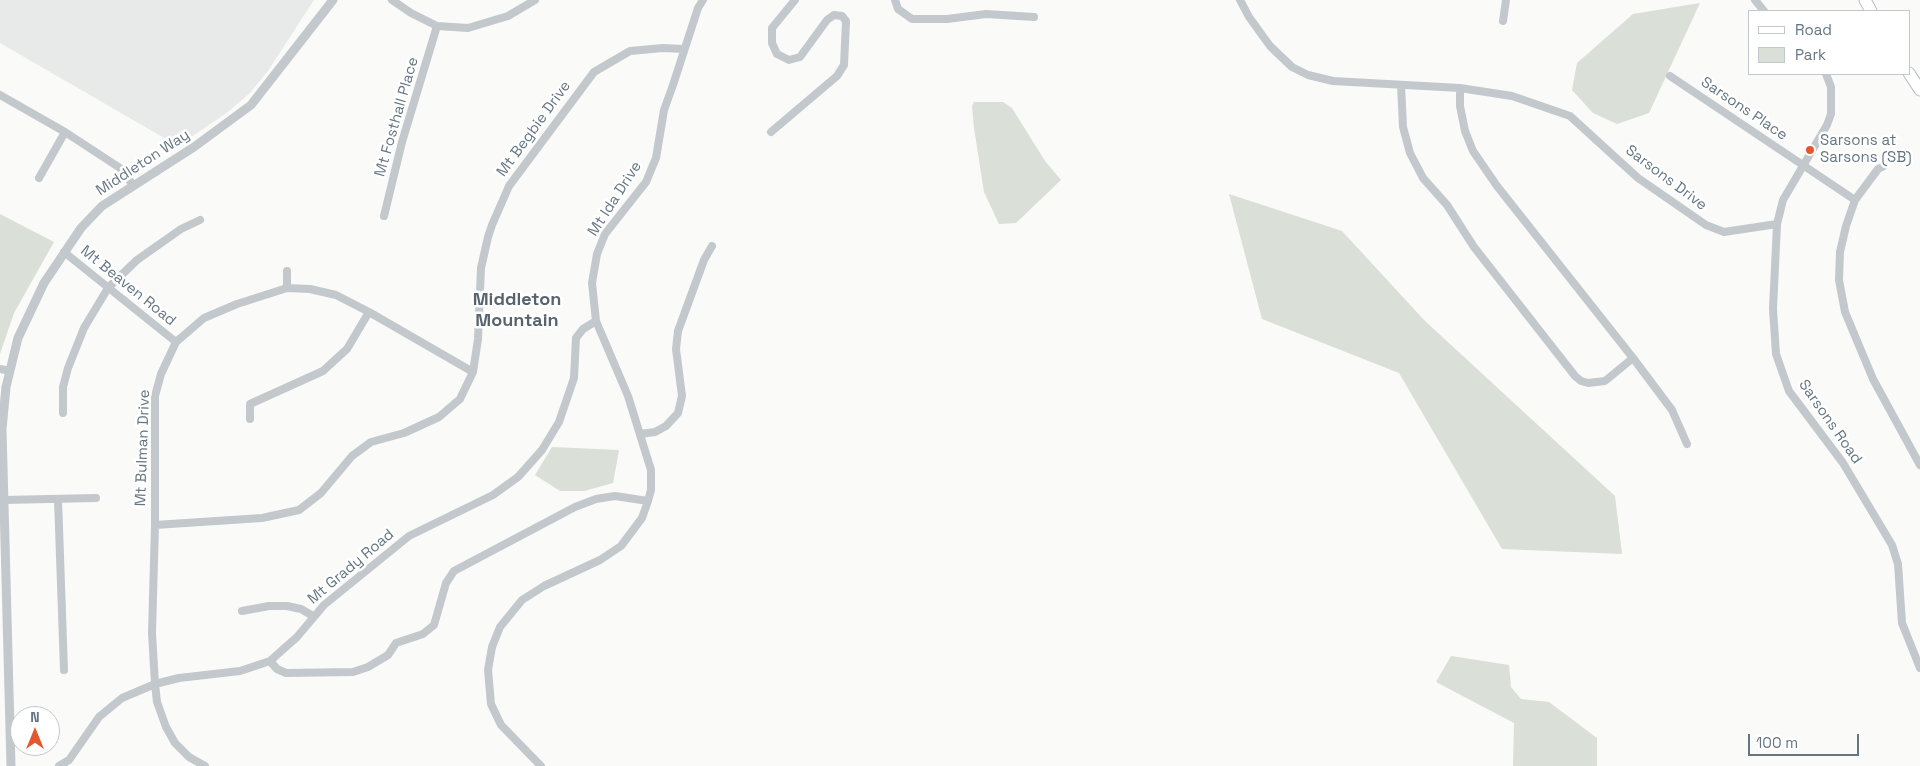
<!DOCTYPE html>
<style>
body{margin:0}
#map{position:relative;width:1920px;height:766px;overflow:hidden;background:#fafaf8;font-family:"Space Grotesk",sans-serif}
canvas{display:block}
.legend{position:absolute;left:1748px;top:10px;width:162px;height:65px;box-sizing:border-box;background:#fff;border:1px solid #c1c8cd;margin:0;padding:6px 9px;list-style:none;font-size:15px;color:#657683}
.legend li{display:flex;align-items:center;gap:10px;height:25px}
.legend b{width:25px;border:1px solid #c1c8cd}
.north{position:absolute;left:10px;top:706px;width:50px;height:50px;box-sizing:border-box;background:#fff;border:1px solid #c1c8cd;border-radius:50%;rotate:0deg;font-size:14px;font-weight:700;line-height:20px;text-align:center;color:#657683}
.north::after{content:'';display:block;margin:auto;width:18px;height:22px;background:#e4572e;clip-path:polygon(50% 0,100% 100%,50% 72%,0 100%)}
.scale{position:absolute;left:1748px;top:734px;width:111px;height:22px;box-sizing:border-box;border:2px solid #657683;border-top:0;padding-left:6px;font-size:15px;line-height:18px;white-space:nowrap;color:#657683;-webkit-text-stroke:4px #fff;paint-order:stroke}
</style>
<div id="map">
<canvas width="1920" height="766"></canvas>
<ul class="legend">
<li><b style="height:6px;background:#fff"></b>Road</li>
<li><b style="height:14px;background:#dadfd7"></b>Park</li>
</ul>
<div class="north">N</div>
<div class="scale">100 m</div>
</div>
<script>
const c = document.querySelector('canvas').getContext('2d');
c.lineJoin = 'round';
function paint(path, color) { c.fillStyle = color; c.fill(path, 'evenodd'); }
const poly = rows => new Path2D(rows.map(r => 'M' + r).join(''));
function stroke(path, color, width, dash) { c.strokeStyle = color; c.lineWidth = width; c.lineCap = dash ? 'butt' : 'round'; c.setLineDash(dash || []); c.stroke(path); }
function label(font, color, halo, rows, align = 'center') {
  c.font = font + ' "Space Grotesk",sans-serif'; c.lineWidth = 5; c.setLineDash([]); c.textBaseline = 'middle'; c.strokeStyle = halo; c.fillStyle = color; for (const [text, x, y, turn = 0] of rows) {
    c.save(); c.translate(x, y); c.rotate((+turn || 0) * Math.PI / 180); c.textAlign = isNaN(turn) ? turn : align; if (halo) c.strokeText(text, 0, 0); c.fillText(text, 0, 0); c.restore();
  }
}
const built = poly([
 [0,0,314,0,268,71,250,93,228,112,178,146,0,43]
]);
const green = poly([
 [1700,3,1649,113,1617,124,1593,113,1572,90,1577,63,1633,14],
 [974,102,1003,102,1012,108,1045,161,1061,180,1016,223,999,224,984,192,974,128,972,106],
 [1229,194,1342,231,1425,321,1615,496,1622,554,1502,549,1399,373,1262,319],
 [0,214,54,242,14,313,0,354],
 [552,447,619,450,613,483,584,491,560,491,535,475],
 [1451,656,1509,665,1511,687,1521,699,1549,702,1597,738,1597,766,1513,766,1514,723,1436,682]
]);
const minor = poly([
 [392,0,411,13,437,26,468,28,508,16,535,0],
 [895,0,898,9,912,19,947,19,986,14,1034,17],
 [1240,0,1249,17,1270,46,1292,67,1308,75,1333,81,1460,88,1512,96,1570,116,1638,178,1706,225,1724,232,1777,224],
 [1755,0,1764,11],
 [1503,21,1506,0],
 [1826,74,1831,87,1831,114,1827,125,1783,200,1777,224,1773,309,1776,354,1789,391,1843,463,1892,545,1898,564,1902,623,1920,668],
 [1670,76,1855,200],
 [1401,85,1403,127,1410,153,1423,178,1447,205,1474,247,1575,376,1581,381,1588,383,1605,381,1633,358],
 [1460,88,1460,106,1465,131,1473,151,1497,186,1633,358,1672,410,1687,444],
 [0,95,65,132,120,168,133,185],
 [771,132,837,76,844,65,846,21,842,16,834,15,827,20,800,57,789,60,777,54,772,43,772,28,795,0],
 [1884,166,1878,169,1855,200,1846,226,1840,252,1839,280,1845,312,1873,379,1920,465],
 [39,178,65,132],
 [384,216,402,142,437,26],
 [64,252,176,342],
 [287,288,287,271],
 [0,369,10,371],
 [63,413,63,387,68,368,84,328,108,288,137,260,181,229,200,220],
 [250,419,250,404,323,371,347,349,369,312],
 [640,434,655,432,666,426,678,413,682,396,676,349,678,331,704,260,712,246],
 [58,499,64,670],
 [3,500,96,498],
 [155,525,262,518,299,510,321,493,352,456,371,442,404,433,439,417,460,399,473,372,478,339,481,268,488,237,492,225,509,186,594,72,630,51,663,48,684,49],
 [242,611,269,606,287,606,301,609,313,616],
 [270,661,277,669,286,673,353,672,368,667,388,655,396,643,423,634,434,625,446,583,454,571,575,507,596,499,615,496,648,501],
 [59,766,69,760,99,717,122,698,155,684,179,678,240,671,270,661,297,637,324,605,409,536,493,495,518,477,542,450,559,422,574,378,576,338,583,329,596,321],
 [205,766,189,757,175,743,166,727,157,702,155,684,152,633,155,525,155,396,161,374,176,342,204,318,237,304,287,288,310,289,336,295,369,312,473,372],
 [541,766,501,725,491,704,488,670,492,647,500,627,522,600,544,586,600,560,621,546,642,518,648,501,651,490,651,470,628,396,596,321,592,283,597,254,605,234,646,182,656,158,664,110,673,85,698,8,703,0]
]);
const tertiary = poly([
 [11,766,2,429,6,387,18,338,44,283,81,228,102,206,194,147,251,105,333,0]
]);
const primary = poly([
 [1865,0,1871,11],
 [1909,73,1920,90]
]);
const markers = [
 [1810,150,5,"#e4572e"]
];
const streetNames = [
 ["Sarsons Place",1744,109,34],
 ["Mt Fosthall Place",397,117,-74],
 ["Mt Begbie Drive",534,129,-54],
 ["Middleton Way",143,163,-33],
 ["Sarsons Drive",1666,178,37],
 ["Mt Ida Drive",615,199,-57],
 ["Mt Beaven Road",128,286,39],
 ["Sarsons Road",1830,422,55],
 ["Mt Bulman Drive",143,448,-88],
 ["Mt Grady Road",351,567,-40]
];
const poiNames = [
 ["Sarsons at",1820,141],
 ["Sarsons (SB)",1820,158]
];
const quarterNames = [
 ["Middleton",517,300],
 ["Mountain",517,321]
];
paint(built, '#e8e9e9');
paint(green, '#dadfd7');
stroke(primary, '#b5babe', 13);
stroke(minor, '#c3c8cc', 8);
stroke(tertiary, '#c3c8cc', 9);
stroke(primary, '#fff', 11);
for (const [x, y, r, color] of markers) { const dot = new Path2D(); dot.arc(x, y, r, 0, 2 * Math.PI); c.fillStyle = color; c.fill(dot); stroke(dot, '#fff', 2); }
label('15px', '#657683', '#fff', streetNames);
label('15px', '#657683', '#fff', poiNames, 'left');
label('bold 18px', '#57646e', '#fff', quarterNames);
</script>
